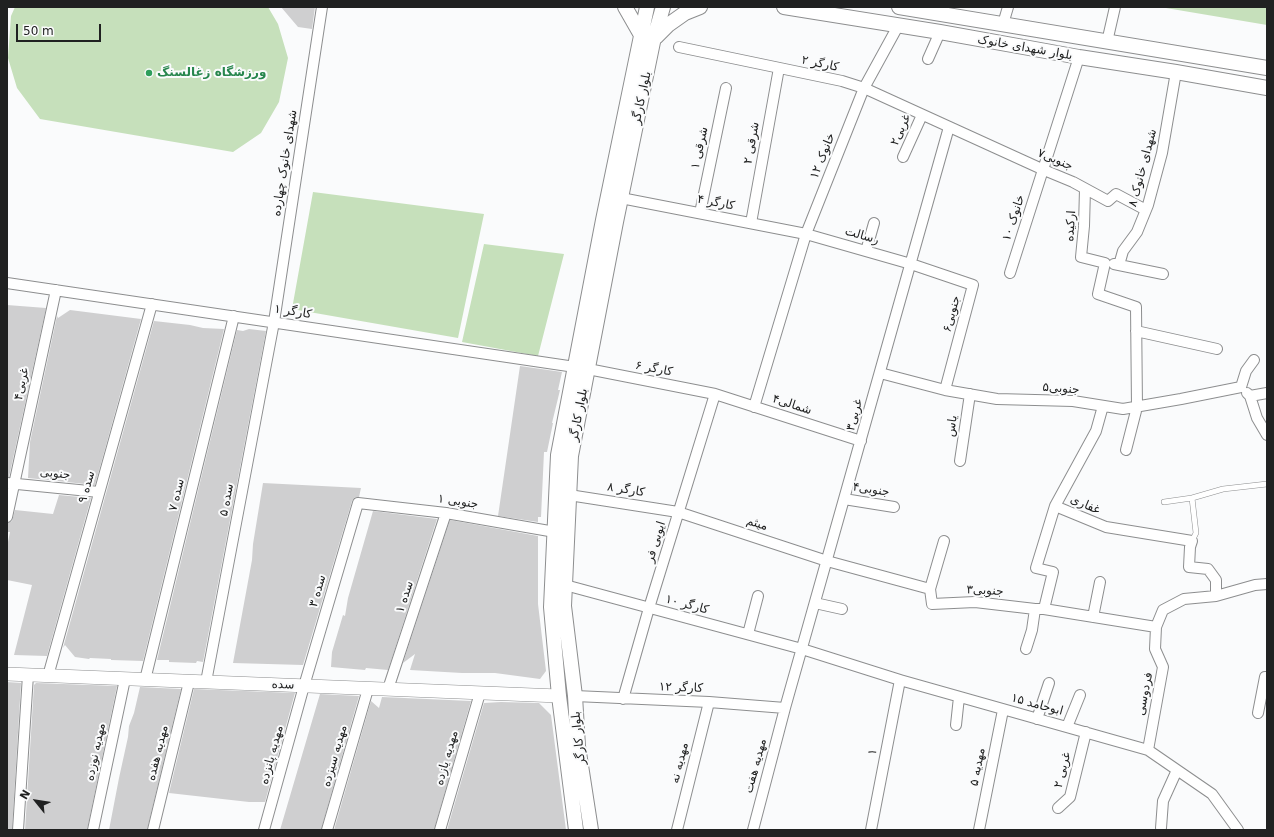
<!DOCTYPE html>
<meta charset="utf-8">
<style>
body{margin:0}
#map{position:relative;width:1274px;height:837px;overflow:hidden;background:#fafbfc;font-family:"DejaVu Sans",sans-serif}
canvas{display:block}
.frame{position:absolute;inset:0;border:8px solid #202121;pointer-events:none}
.north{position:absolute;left:16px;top:781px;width:40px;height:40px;-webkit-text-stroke:3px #fafbfc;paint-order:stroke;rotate:300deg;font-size:11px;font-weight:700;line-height:16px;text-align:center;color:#202121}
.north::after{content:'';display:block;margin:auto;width:14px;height:18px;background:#202121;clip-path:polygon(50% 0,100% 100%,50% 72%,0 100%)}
.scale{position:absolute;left:16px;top:24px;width:85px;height:18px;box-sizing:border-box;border:2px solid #202121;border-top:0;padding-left:5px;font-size:12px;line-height:14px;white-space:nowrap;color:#202121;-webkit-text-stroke:3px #fafbfc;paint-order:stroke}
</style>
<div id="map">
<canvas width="1274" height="837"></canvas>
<div class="frame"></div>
<div class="north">N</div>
<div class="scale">50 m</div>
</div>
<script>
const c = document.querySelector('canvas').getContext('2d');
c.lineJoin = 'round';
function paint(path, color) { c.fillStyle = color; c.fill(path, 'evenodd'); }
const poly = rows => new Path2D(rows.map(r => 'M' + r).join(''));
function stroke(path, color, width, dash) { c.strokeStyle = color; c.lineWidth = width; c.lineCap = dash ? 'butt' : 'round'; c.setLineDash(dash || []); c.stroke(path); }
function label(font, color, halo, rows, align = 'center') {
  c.font = font + ' "DejaVu Sans",Vazirmatn,sans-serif'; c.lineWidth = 4; c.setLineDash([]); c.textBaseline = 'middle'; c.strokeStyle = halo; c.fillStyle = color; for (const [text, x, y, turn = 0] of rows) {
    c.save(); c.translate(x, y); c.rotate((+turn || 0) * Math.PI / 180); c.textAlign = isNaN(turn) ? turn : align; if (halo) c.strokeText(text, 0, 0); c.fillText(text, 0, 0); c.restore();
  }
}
const green = poly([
 [15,7,268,7,278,24,288,58,279,102,261,133,233,152,40,119,17,88,8,58,11,16],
 [1160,7,1267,7,1267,25],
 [313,192,484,214,458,338,292,309],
 [484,244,564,254,538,356,462,342]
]);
const building = poly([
 [281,7,315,7,312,29,298,27],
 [7,305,46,308,9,477,7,477],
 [70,310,141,319,95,485,28,478,30,442,57,316,58,318],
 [154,321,190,325,203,328,224,329,143,661,111,660,111,659,90,658,89,659,75,657,65,645,63,648],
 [249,329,266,331,203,662,197,661,196,663,169,662,169,660,157,660,237,330,243,331],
 [520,366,562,372,558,390,560,390,552,423,553,423,547,452,544,452,541,517,538,517,538,522,498,516],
 [263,483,361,488,359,497,355,497,352,501,303,665,233,663,252,560,253,544],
 [59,495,91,498,47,656,14,655,32,585,7,580,7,547,10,532,7,532,7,523,12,521,15,510,53,514],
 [373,511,437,519,388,670,366,668,365,670,331,667,332,652,343,615,345,616,348,598],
 [450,520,538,536,538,604,546,671,540,679,495,673,462,673,410,670,415,654,403,663],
 [7,682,21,683,12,830,7,830],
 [36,683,117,686,87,830,25,830,34,685],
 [140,687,181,689,147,830,109,830,119,778,128,737,129,726,134,713],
 [194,689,295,693,265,802,249,802,169,793],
 [320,694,359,696,321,830,280,830],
 [382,697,471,701,434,830,334,830,371,701,379,708],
 [501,702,539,703,551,715,566,830,447,830,484,703]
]);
const service = poly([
 [1192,498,1196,533,1192,541],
 [1164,502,1192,498,1223,489,1267,484]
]);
const minor = poly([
 [1003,24,1008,7],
 [1107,42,1115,7],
 [679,47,842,81,864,88,1044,170,1073,182,1108,201,1116,194,1146,210],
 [928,59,940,32],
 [903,157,922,115],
 [1085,189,1084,226,1081,257,1105,263,1098,294,1136,307,1137,407,1126,450],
 [621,198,806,234,911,264,973,285,945,390],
 [700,213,726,88],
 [751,223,779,68],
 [866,251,874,223],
 [1114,264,1163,274],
 [1119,265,1123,251,1137,232,1148,205,1162,153,1176,72],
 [1010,273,1079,57],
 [7,283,575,367],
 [1136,331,1217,349],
 [588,369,715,394,861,441],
 [880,373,945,390,997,399,1073,401,1123,409,1181,399,1241,387,1246,371,1254,360],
 [1247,393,1250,396,1267,393],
 [1250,396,1257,418,1267,435],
 [1103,406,1096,431,1055,506,1106,527,1192,541,1190,547,1189,567,1208,569,1216,580,1216,596],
 [754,407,806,234,864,88,898,26],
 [960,461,970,394],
 [7,483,99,492],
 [569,495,678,512,827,561,930,589,932,604,975,602,1035,609,1044,609,1156,627],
 [844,499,894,507],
 [7,517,56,290],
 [565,585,802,649,900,680,1148,750,1212,794,1238,830],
 [930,589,944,541],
 [815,603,842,609],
 [1044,609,1053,572,1036,568,1055,506],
 [1093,617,1100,582],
 [748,634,758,596],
 [1026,649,1032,630,1035,609],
 [48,676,152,304],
 [145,680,234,316],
 [206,682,274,322,322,7],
 [388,689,446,513],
 [575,696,709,702,785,708],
 [623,699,649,608,715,394],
 [1258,713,1265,677,1267,677],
 [1037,719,1049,683],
 [956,725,959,697],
 [1067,727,1080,695],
 [1148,750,1163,667,1155,649,1156,627,1163,610,1184,599,1216,596,1255,585,1267,584],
 [1058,808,1070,797,1086,732],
 [1161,828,1163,801,1177,770],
 [18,830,28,675],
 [93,830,125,679],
 [153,830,189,682],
 [264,830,304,686,358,503,446,513,555,532],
 [327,830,368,689],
 [440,830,480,693],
 [677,830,709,702],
 [753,830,785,708,949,127],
 [871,830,900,680],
 [979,830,1003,710]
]);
const tertiary = poly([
 [7,674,559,696]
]);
const secondary = poly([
 [625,7,641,35],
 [784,7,940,32,1079,57,1176,72,1267,88],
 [899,7,1267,68],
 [656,37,668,25,685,13,700,7],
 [576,830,559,696,551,607,558,455,603,220,647,7],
 [591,830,578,746,575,696,564,606,571,456,616,222,653,42,663,7]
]);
const markers = [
 [149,73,4,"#2e9e5b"]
];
const streetNames = [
 ["بلوار شهدای خانوک",1025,48,10],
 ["کارگر ۲",820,64,12],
 ["بلوار کارگر",642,98,-78],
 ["غربی۲",901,130,-66],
 ["شرقی ۲",752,143,-80],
 ["شرقی ۱",700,148,-78],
 ["خانوک ۱۲",823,156,-68],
 ["جنوبی۷",1055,160,23],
 ["شهدای خانوک چهارده",285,163,-81],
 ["شهدای خانوک ۸",1143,168,-75],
 ["کارگر ۴",716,203,11],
 ["خانوک ۱۰",1014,218,-72],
 ["ارکیده",1071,226,-86],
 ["رسالت",862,236,16],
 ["کارگر ۱",293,312,9],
 ["جنوبی۶",952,314,-75],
 ["کارگر ۶",654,369,11],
 ["غربی۴",22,384,-78],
 ["جنوبی۵",1061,389,4],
 ["شمالی۴",792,405,18],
 ["بلوار کارگر",579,415,-79],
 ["غربی۳",855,415,-75],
 ["یاس",952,426,-81],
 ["جنوبی",55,474,6],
 ["سده ۹",87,487,-74],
 ["کارگر ۸",626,490,9],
 ["جنوبی۴",871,490,9],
 ["سده ۷",177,495,-76],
 ["سده ۵",227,500,-79],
 ["۱ جنوبی",458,502,9],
 ["غفاری",1085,505,23],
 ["میثم",757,524,18],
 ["ایوبی فر",656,542,-73],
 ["سده ۳",318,591,-74],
 ["جنوبی۳",985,591,3],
 ["سده ۱",405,597,-72],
 ["کارگر ۱۰",687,605,15],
 ["سده",283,685,2],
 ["کارگر ۱۲",681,688,2],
 ["فردوسی",1145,694,-79],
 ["ابوحامد ۱۵",1037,705,15],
 ["بلوار کارگر",579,738,-96],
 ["مهدیه نوزده",96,752,-78],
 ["۱",873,752,-79],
 ["مهدیه هفده",158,753,-76],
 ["مهدیه پانزده",272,755,-75],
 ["مهدیه سیزده",335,756,-74],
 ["مهدیه یازده",447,758,-74],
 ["مهدیه نه",680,763,-76],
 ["مهدیه هفت",756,766,-75],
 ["مهدیه ۵",978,767,-79],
 ["۲ غربی",1063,770,-76]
];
const leisureNames = [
 ["ورزشگاه زغالسنگ",157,73]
];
paint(green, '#c6e0bb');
paint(building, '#cfcfd0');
stroke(service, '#8d8e8f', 6);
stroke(minor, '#8d8e8f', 12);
stroke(tertiary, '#8d8e8f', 14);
stroke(secondary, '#8d8e8f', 16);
stroke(service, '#fff', 5);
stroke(minor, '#fff', 10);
stroke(tertiary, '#fff', 13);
stroke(secondary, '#fff', 14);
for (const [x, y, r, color] of markers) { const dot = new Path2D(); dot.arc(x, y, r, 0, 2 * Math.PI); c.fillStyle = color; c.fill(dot); stroke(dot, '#fafbfc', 1.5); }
label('12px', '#202121', '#fafbfc', streetNames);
label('bold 12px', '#27864d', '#fafbfc', leisureNames, 'left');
</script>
